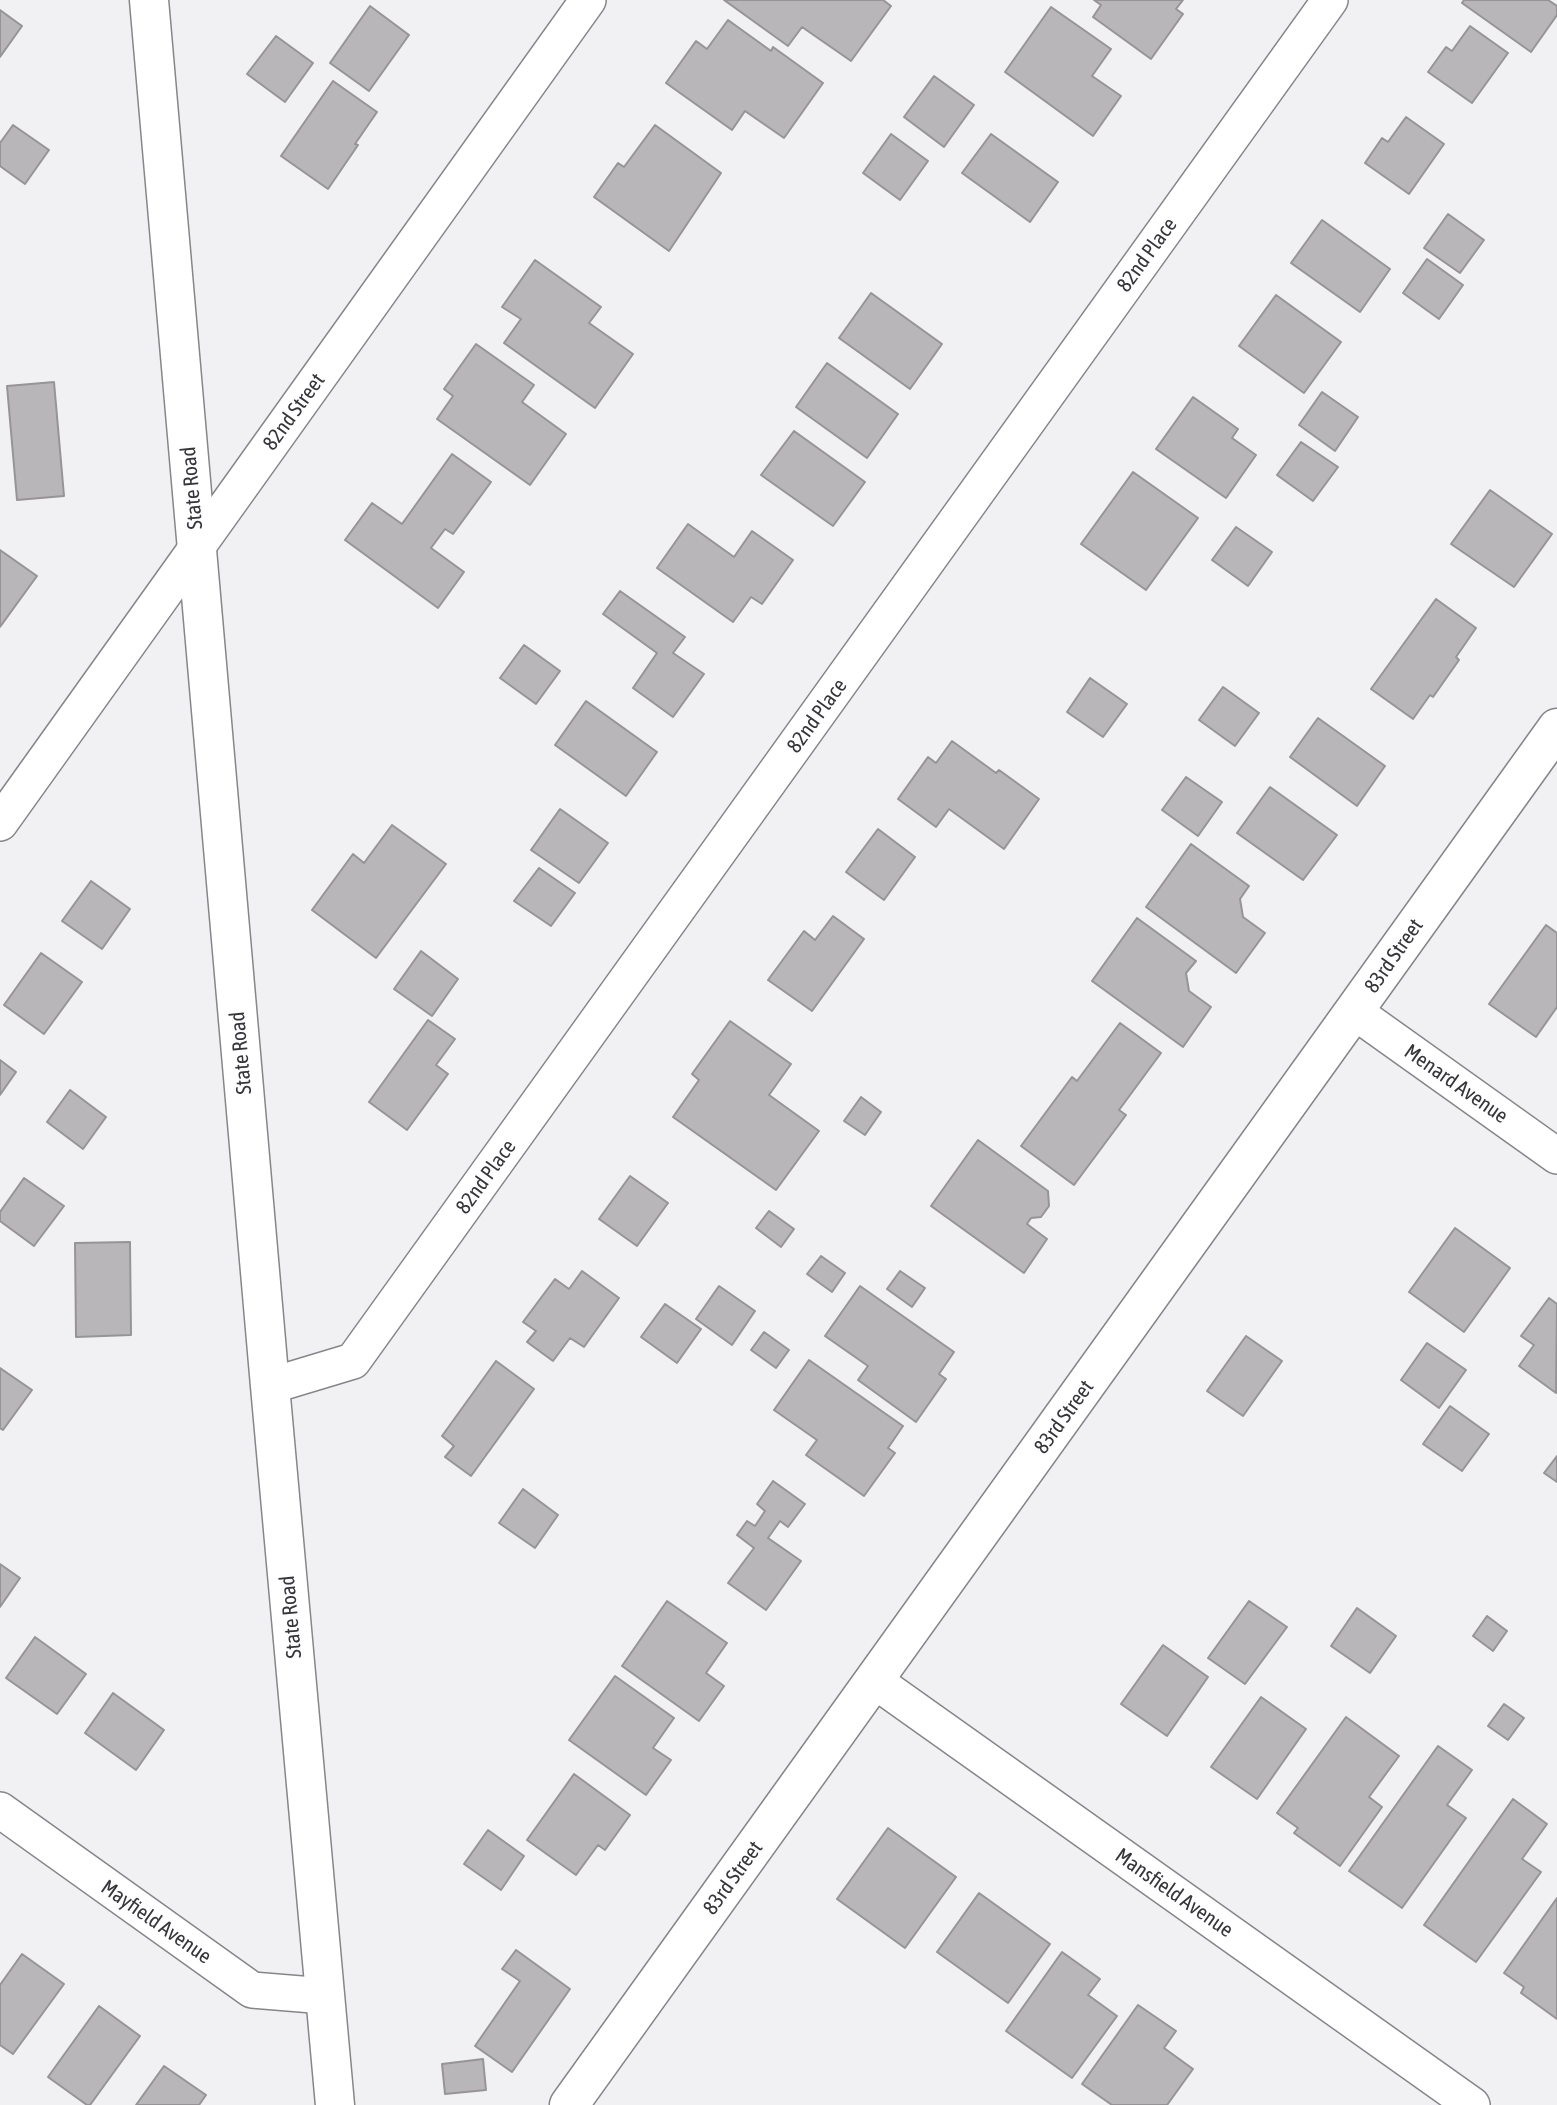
<!DOCTYPE html>
<style>
body{margin:0}
canvas{display:block;background:#f1f0f3}
</style>
<canvas width="1557" height="2105"></canvas>
<script>
const c = document.querySelector('canvas').getContext('2d');
c.lineJoin = 'round';
function paint(path, color) { c.fillStyle = color; c.fill(path, 'evenodd'); }
const poly = rows => new Path2D(rows.map(r => 'M' + r).join(''));
function stroke(path, color, width, dash) { c.strokeStyle = color; c.lineWidth = width; c.lineCap = dash ? 'butt' : 'round'; c.setLineDash(dash || []); c.stroke(path); }
function label(font, color, halo, rows, align = 'center') {
  c.font = font + ' "Asap Condensed",sans-serif'; c.lineWidth = 5; c.setLineDash([]); c.textBaseline = 'middle'; c.strokeStyle = halo; c.fillStyle = color; for (const [text, x, y, turn = 0] of rows) {
    c.save(); c.translate(x, y); c.rotate((+turn || 0) * Math.PI / 180); c.textAlign = isNaN(turn) ? turn : align; if (halo) c.strokeText(text, 0, 0); c.fillText(text, 0, 0); c.restore();
  }
}
const building = poly([
 [724,0,883,0,891,6,851,61,802,27,788,46,724,0],
 [1094,0,1183,0,1176,9,1183,14,1151,59,1093,17,1101,5,1094,0],
 [1464,0,1548,0,1557,6,1557,15,1531,52,1462,3,1464,0],
 [370,6,409,35,369,91,330,63,370,6],
 [1051,7,1111,49,1092,76,1121,96,1093,136,1005,72,1051,7],
 [0,10,22,26,0,57,0,10],
 [728,20,771,51,773,47,823,83,784,138,745,111,732,130,666,83,696,41,707,49,728,20],
 [1470,26,1508,53,1472,103,1428,72,1446,47,1452,51,1470,26],
 [276,36,313,63,285,102,247,74,276,36],
 [934,76,974,105,944,147,904,117,934,76],
 [333,81,377,112,355,144,358,145,328,189,281,156,333,81],
 [1406,117,1444,144,1409,194,1365,163,1382,138,1388,142,1406,117],
 [13,125,49,150,25,184,0,166,0,143,13,125],
 [655,125,721,173,669,251,594,197,618,163,624,167,655,125],
 [891,134,928,161,900,200,863,173,891,134],
 [991,134,1058,182,1030,222,962,173,991,134],
 [1448,214,1484,240,1460,273,1424,248,1448,214],
 [1322,220,1390,269,1360,312,1291,263,1322,220],
 [1427,259,1463,285,1439,319,1403,293,1427,259],
 [535,260,601,307,589,323,633,354,595,408,504,343,521,319,502,307,535,260],
 [871,293,942,344,910,389,839,338,871,293],
 [1276,295,1341,342,1304,393,1239,346,1276,295],
 [476,344,534,385,522,402,566,434,530,485,437,419,453,396,444,389,476,344],
 [827,363,898,414,867,458,796,407,827,363],
 [54,382,64,496,17,500,7,386,54,382],
 [1322,392,1358,417,1335,451,1299,425,1322,392],
 [1193,397,1238,429,1232,438,1256,455,1226,498,1156,449,1193,397],
 [794,431,865,482,833,526,761,475,794,431],
 [1301,442,1338,467,1313,501,1277,475,1301,442],
 [452,454,491,482,453,534,445,529,431,548,464,572,438,608,345,540,372,503,402,524,452,454],
 [1133,472,1198,518,1146,590,1081,544,1133,472],
 [1490,490,1552,534,1514,587,1451,544,1490,490],
 [688,524,734,557,752,531,793,560,762,604,751,597,733,622,657,568,688,524],
 [1236,527,1272,552,1248,586,1212,560,1236,527],
 [0,550,37,576,0,627,0,550],
 [620,591,685,637,673,653,704,674,673,717,633,688,657,653,603,614,620,591],
 [1436,599,1476,628,1456,657,1459,660,1433,697,1430,695,1413,719,1371,689,1436,599],
 [524,645,560,671,536,704,500,678,524,645],
 [1090,678,1127,704,1103,737,1067,712,1090,678],
 [1223,687,1259,713,1235,746,1199,720,1223,687],
 [586,701,657,752,626,796,555,745,586,701],
 [1318,718,1385,766,1357,806,1290,757,1318,718],
 [952,741,996,773,999,770,1039,799,1004,849,949,809,936,827,898,799,928,757,936,763,952,741],
 [1186,777,1222,802,1198,836,1162,810,1186,777],
 [1270,787,1337,835,1303,880,1237,833,1270,787],
 [560,809,608,843,579,883,531,850,560,809],
 [392,825,446,864,376,958,312,910,353,854,364,863,392,825],
 [878,829,915,857,884,900,846,872,878,829],
 [1191,844,1249,886,1240,899,1243,917,1265,933,1236,973,1146,907,1191,844],
 [539,868,575,893,551,926,514,901,539,868],
 [91,881,130,909,102,949,62,921,91,881],
 [833,916,864,939,812,1011,768,980,804,931,815,940,833,916],
 [1137,918,1196,961,1186,973,1189,991,1211,1007,1183,1047,1092,981,1137,918],
 [1546,925,1557,933,1557,1007,1536,1037,1489,1004,1546,925],
 [421,951,458,979,432,1016,394,989,421,951],
 [41,953,82,982,44,1034,4,1005,41,953],
 [428,1020,455,1039,436,1065,448,1074,407,1130,369,1102,428,1020],
 [730,1021,791,1064,769,1095,819,1131,776,1190,673,1117,699,1080,692,1074,730,1021],
 [1120,1023,1161,1053,1119,1110,1126,1115,1074,1185,1021,1146,1072,1077,1077,1081,1120,1023],
 [0,1060,16,1072,0,1095,0,1060],
 [70,1090,106,1117,83,1149,47,1122,70,1090],
 [861,1097,881,1112,865,1135,844,1121,861,1097],
 [978,1140,1048,1191,1049,1206,1041,1217,1031,1218,1027,1224,1047,1239,1024,1273,931,1206,978,1140],
 [630,1176,668,1203,637,1246,599,1219,630,1176],
 [24,1178,64,1206,34,1246,0,1221,0,1212,24,1178],
 [769,1211,794,1229,781,1247,756,1228,769,1211],
 [1455,1228,1510,1268,1464,1332,1409,1292,1455,1228],
 [130,1242,131,1335,76,1337,75,1243,130,1242],
 [821,1256,845,1273,832,1292,807,1274,821,1256],
 [582,1271,619,1298,584,1347,570,1338,553,1361,527,1342,536,1331,523,1322,555,1279,569,1289,582,1271],
 [900,1271,925,1288,912,1307,887,1289,900,1271],
 [719,1286,755,1311,732,1345,696,1319,719,1286],
 [860,1286,954,1352,939,1374,946,1379,916,1422,858,1380,868,1366,825,1336,860,1286],
 [1549,1298,1557,1304,1556,1393,1519,1366,1534,1345,1521,1336,1549,1298],
 [665,1304,701,1329,677,1363,641,1337,665,1304],
 [764,1332,789,1350,776,1368,751,1350,764,1332],
 [1246,1336,1282,1361,1243,1416,1207,1391,1246,1336],
 [1427,1343,1466,1370,1439,1408,1401,1380,1427,1343],
 [809,1360,903,1426,888,1448,895,1453,864,1496,806,1455,817,1440,774,1410,809,1360],
 [496,1361,534,1389,471,1476,445,1457,454,1446,442,1436,496,1361],
 [0,1368,32,1390,3,1430,0,1428,0,1368],
 [1450,1406,1489,1434,1462,1471,1423,1444,1450,1406],
 [1557,1456,1557,1482,1544,1473,1557,1456],
 [773,1481,805,1504,788,1527,780,1521,768,1538,801,1561,766,1610,728,1583,754,1548,737,1535,747,1521,755,1526,765,1511,757,1504,773,1481],
 [523,1489,558,1515,535,1548,499,1523,523,1489],
 [0,1564,20,1578,0,1607,0,1564],
 [667,1601,727,1643,706,1673,724,1686,699,1721,622,1666,667,1601],
 [1249,1601,1287,1627,1245,1684,1208,1658,1249,1601],
 [1357,1608,1396,1636,1370,1673,1331,1646,1357,1608],
 [1487,1616,1507,1631,1493,1651,1473,1636,1487,1616],
 [35,1637,86,1674,57,1714,6,1678,35,1637],
 [1163,1645,1208,1677,1167,1736,1121,1704,1163,1645],
 [615,1676,674,1718,653,1748,671,1760,646,1795,569,1740,615,1676],
 [113,1693,164,1730,136,1770,85,1733,113,1693],
 [1261,1697,1306,1729,1257,1799,1211,1767,1261,1697],
 [1504,1704,1524,1718,1508,1740,1488,1726,1504,1704],
 [1346,1717,1399,1756,1369,1797,1382,1807,1340,1866,1294,1833,1298,1828,1277,1813,1346,1717],
 [1438,1746,1472,1770,1447,1805,1466,1818,1402,1908,1349,1871,1438,1746],
 [574,1774,630,1815,605,1850,598,1845,576,1875,527,1840,574,1774],
 [1513,1799,1547,1824,1522,1859,1541,1872,1476,1962,1424,1925,1513,1799],
 [888,1828,956,1877,905,1948,837,1899,888,1828],
 [488,1830,524,1856,501,1890,464,1864,488,1830],
 [979,1893,1050,1944,1008,2003,937,1952,979,1893],
 [1557,1898,1557,2019,1521,1993,1524,1987,1504,1973,1557,1898],
 [516,1950,570,1989,512,2072,475,2046,520,1981,502,1969,516,1950],
 [1062,1952,1100,1979,1088,1995,1117,2016,1072,2078,1006,2031,1062,1952],
 [22,1954,64,1984,13,2054,0,2045,0,1985,22,1954],
 [1138,2005,1176,2031,1164,2048,1193,2069,1167,2105,1112,2105,1082,2084,1138,2005],
 [99,2006,140,2036,90,2105,87,2105,48,2077,99,2006],
 [483,2059,486,2090,445,2094,442,2064,483,2059],
 [164,2066,206,2095,199,2105,136,2105,164,2066]
]);
const minor = poly([
 [0,823,588,0],
 [1355,1012,1557,1156],
 [270,1386,353,1361,1330,0],
 [875,1681,1472,2105],
 [0,1810,252,1990,325,1996]
]);
const tertiary = poly([
 [149,0,270,1386,335,2105],
 [569,2105,1557,728]
]);
const streetNames = [
 ["82nd Place",1147,255,-54],
 ["82nd Street",294,412,-54],
 ["State Road",192,488,-95],
 ["82nd Place",817,716,-54],
 ["83rd Street",1394,956,-55],
 ["State Road",241,1053,-95],
 ["Menard Avenue",1456,1084,35],
 ["82nd Place",486,1177,-54],
 ["83rd Street",1064,1417,-54],
 ["State Road",291,1617,-95],
 ["83rd Street",733,1878,-54],
 ["Mansfield Avenue",1174,1893,35],
 ["Mayfield Avenue",156,1922,35]
];
paint(building, '#b9b6b9');
stroke(building, '#969496', 2);
stroke(minor, '#878589', 38);
stroke(tertiary, '#878589', 41);
stroke(minor, '#fff', 35);
stroke(tertiary, '#fff', 38);
label('21px', '#363537', '#fefdff', streetNames);
</script>
